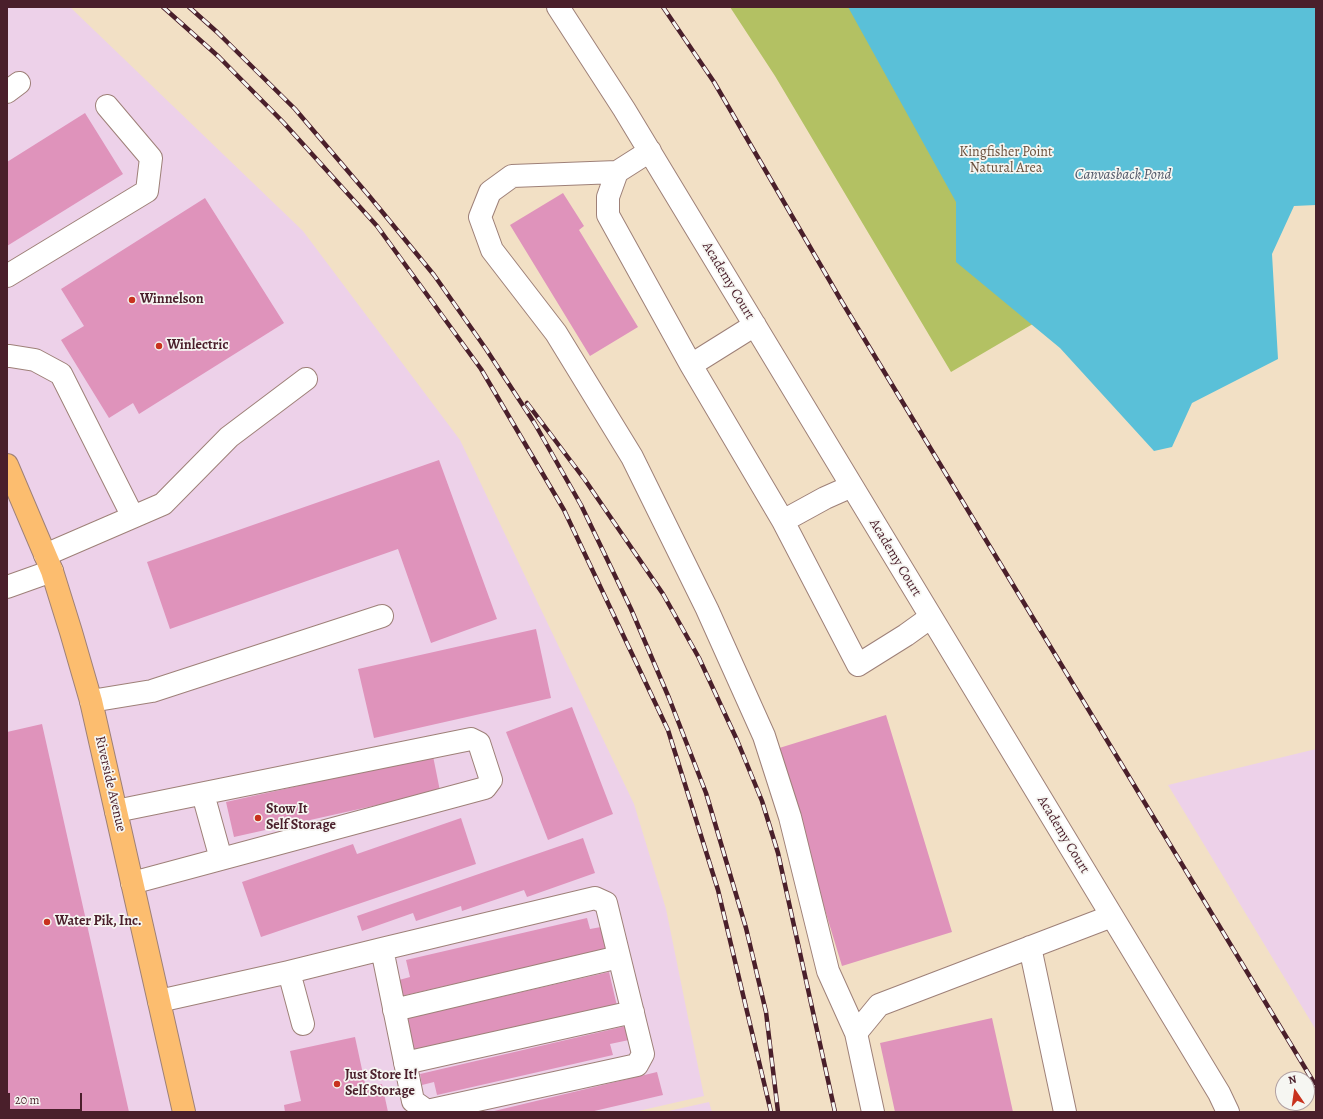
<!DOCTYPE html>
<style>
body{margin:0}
#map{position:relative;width:1323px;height:1119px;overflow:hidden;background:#f2e0c5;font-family:Alegreya,serif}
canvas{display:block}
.frame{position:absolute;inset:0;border:8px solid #4a1f2b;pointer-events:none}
.north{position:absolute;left:1275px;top:1071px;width:40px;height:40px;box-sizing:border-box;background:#f6f6f2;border:1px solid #b1a0a2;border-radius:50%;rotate:347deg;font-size:11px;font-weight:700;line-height:16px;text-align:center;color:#4a1f2b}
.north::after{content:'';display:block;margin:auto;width:14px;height:18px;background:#c8321e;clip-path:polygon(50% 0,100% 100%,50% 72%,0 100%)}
.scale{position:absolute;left:8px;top:1093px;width:74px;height:18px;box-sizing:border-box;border:2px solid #4a1f2b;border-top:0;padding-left:5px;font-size:12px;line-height:14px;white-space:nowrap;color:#4a1f2b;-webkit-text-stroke:3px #f6f6f2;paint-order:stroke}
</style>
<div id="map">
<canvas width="1323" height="1119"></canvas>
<div class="frame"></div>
<div class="north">N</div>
<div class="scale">20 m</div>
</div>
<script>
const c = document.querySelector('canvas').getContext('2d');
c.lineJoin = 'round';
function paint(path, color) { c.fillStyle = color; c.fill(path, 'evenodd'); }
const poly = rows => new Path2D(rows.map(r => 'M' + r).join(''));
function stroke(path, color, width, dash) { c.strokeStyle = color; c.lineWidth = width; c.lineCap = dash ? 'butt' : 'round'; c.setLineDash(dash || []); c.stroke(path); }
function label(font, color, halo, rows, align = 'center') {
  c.font = font + ' Alegreya,serif'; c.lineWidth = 3.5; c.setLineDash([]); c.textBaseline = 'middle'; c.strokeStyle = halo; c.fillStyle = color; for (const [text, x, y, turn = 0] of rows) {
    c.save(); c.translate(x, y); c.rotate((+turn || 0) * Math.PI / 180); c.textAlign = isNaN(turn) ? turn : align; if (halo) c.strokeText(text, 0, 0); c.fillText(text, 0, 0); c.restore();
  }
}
const built = poly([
 [7,7,70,7,303,231,460,440,634,804,666,909,704,1096,634,1112,7,1112],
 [1316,749,1316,1030,1168,785],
 [709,1102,712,1112,664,1112]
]);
const green = poly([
 [730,7,1316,7,1295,170,951,372,775,76]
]);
const water = poly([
 [848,7,1316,7,1316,205,1294,206,1272,254,1278,359,1192,403,1172,447,1154,451,1060,348,956,262,956,202]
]);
const building = poly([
 [85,113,123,174,7,246,7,162],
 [563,193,584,226,579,230,638,327,590,356,510,225],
 [205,198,284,323,139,414,133,403,109,418,61,340,84,326,61,289],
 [439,460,497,619,431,643,398,549,170,629,147,562],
 [536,629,551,698,374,738,358,669],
 [572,707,613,814,548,840,506,732],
 [886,715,952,932,842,966,776,749],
 [42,724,129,1112,7,1112,7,732],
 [433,756,440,791,234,837,226,802],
 [461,818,476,864,261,937,242,882,353,844,357,854],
 [583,838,595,873,527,897,524,890,462,911,461,906,416,921,413,913,362,931,357,916],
 [587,918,590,929,601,927,606,949,402,996,399,980,410,977,406,960],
 [609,972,617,1006,412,1053,404,1019],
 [992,1018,1013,1112,895,1112,880,1043],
 [626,1026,629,1040,610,1044,613,1055,437,1095,434,1082,422,1085,420,1074],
 [355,1037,366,1088,382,1084,388,1112,285,1112,284,1105,301,1101,290,1051],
 [657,1072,663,1095,590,1112,490,1112]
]);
const minor = poly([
 [558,7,624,109,1219,1093,1228,1112],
 [7,92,19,83],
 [650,151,617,172,608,197,608,215,691,365],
 [617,172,512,176,490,192,480,217,492,250,556,333,632,457,707,609,764,736,790,817,828,971,856,1033],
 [7,276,147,191,151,158,107,106],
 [755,325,691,365,783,521],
 [7,356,10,356,35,360,61,374,133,517],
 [852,486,825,498,783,521,858,665,906,635,931,617],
 [45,555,163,504,229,437,306,379],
 [7,587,52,571],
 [91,701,152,691,382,616],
 [203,794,221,859],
 [116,811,471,739,479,743,491,780,485,788,132,883],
 [1030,947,1065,1112],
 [289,972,382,949,595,898,606,903,643,1054,637,1065,427,1111,413,1101,382,949],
 [159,1001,289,972,303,1024],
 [394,1010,619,957],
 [405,1063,633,1012],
 [873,1112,856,1033,879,1005,1112,916]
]);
const major = poly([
 [7,465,52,571,71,632,91,701,184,1112]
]);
const rail = poly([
 [163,7,219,57,283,122,377,226,481,369,564,510,668,730,718,890,771,1112],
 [189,7,217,32,295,109,370,197,434,275,486,349,535,424,581,505,631,609,669,698,706,793,746,928,766,1012,778,1112],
 [663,7,714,82,842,302,1316,1086],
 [527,403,585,480,663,594,699,658,737,740,762,801,778,853,835,1112]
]);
const markers = [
 [132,300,4,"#c8321e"],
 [159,346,4,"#c8321e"],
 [258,818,4,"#c8321e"],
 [47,922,4,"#c8321e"],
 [337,1084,4,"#c8321e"]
];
const parkNames = [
 ["Kingfisher Point",1006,153],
 ["Natural Area",1006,169]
];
const streetNames = [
 ["Academy Court",728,281,59],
 ["Academy Court",895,558,59],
 ["Riverside Avenue",110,784,77],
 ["Academy Court",1063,835,59]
];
const poiNames = [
 ["Winnelson",140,300],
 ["Winlectric",167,346],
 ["Stow It",266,810],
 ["Self Storage",266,826],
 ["Water Pik, Inc.",55,922],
 ["Just Store It!",345,1076],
 ["Self Storage",345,1092]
];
const waterNames = [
 ["Canvasback Pond",1123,175]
];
paint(built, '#edd1e9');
paint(green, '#b3c163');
paint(water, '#5ac0d8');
paint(building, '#df93bb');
stroke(minor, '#9e8078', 24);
stroke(major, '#9e8078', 24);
stroke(minor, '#fff', 22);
stroke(major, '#fcbd6f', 22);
stroke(rail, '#4a1f2b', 4.5);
stroke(rail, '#f6f6f2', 3, [9]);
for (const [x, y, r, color] of markers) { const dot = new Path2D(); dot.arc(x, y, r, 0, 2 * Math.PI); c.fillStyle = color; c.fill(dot); stroke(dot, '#f6f6f2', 1.5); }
label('14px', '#6a503c', '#f6f6f2', parkNames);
label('14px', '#4a1f2b', '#f6f6f2', streetNames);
label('bold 14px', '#4a1f2b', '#f6f6f2', poiNames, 'left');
label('italic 15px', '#505768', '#f6f6f2', waterNames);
</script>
